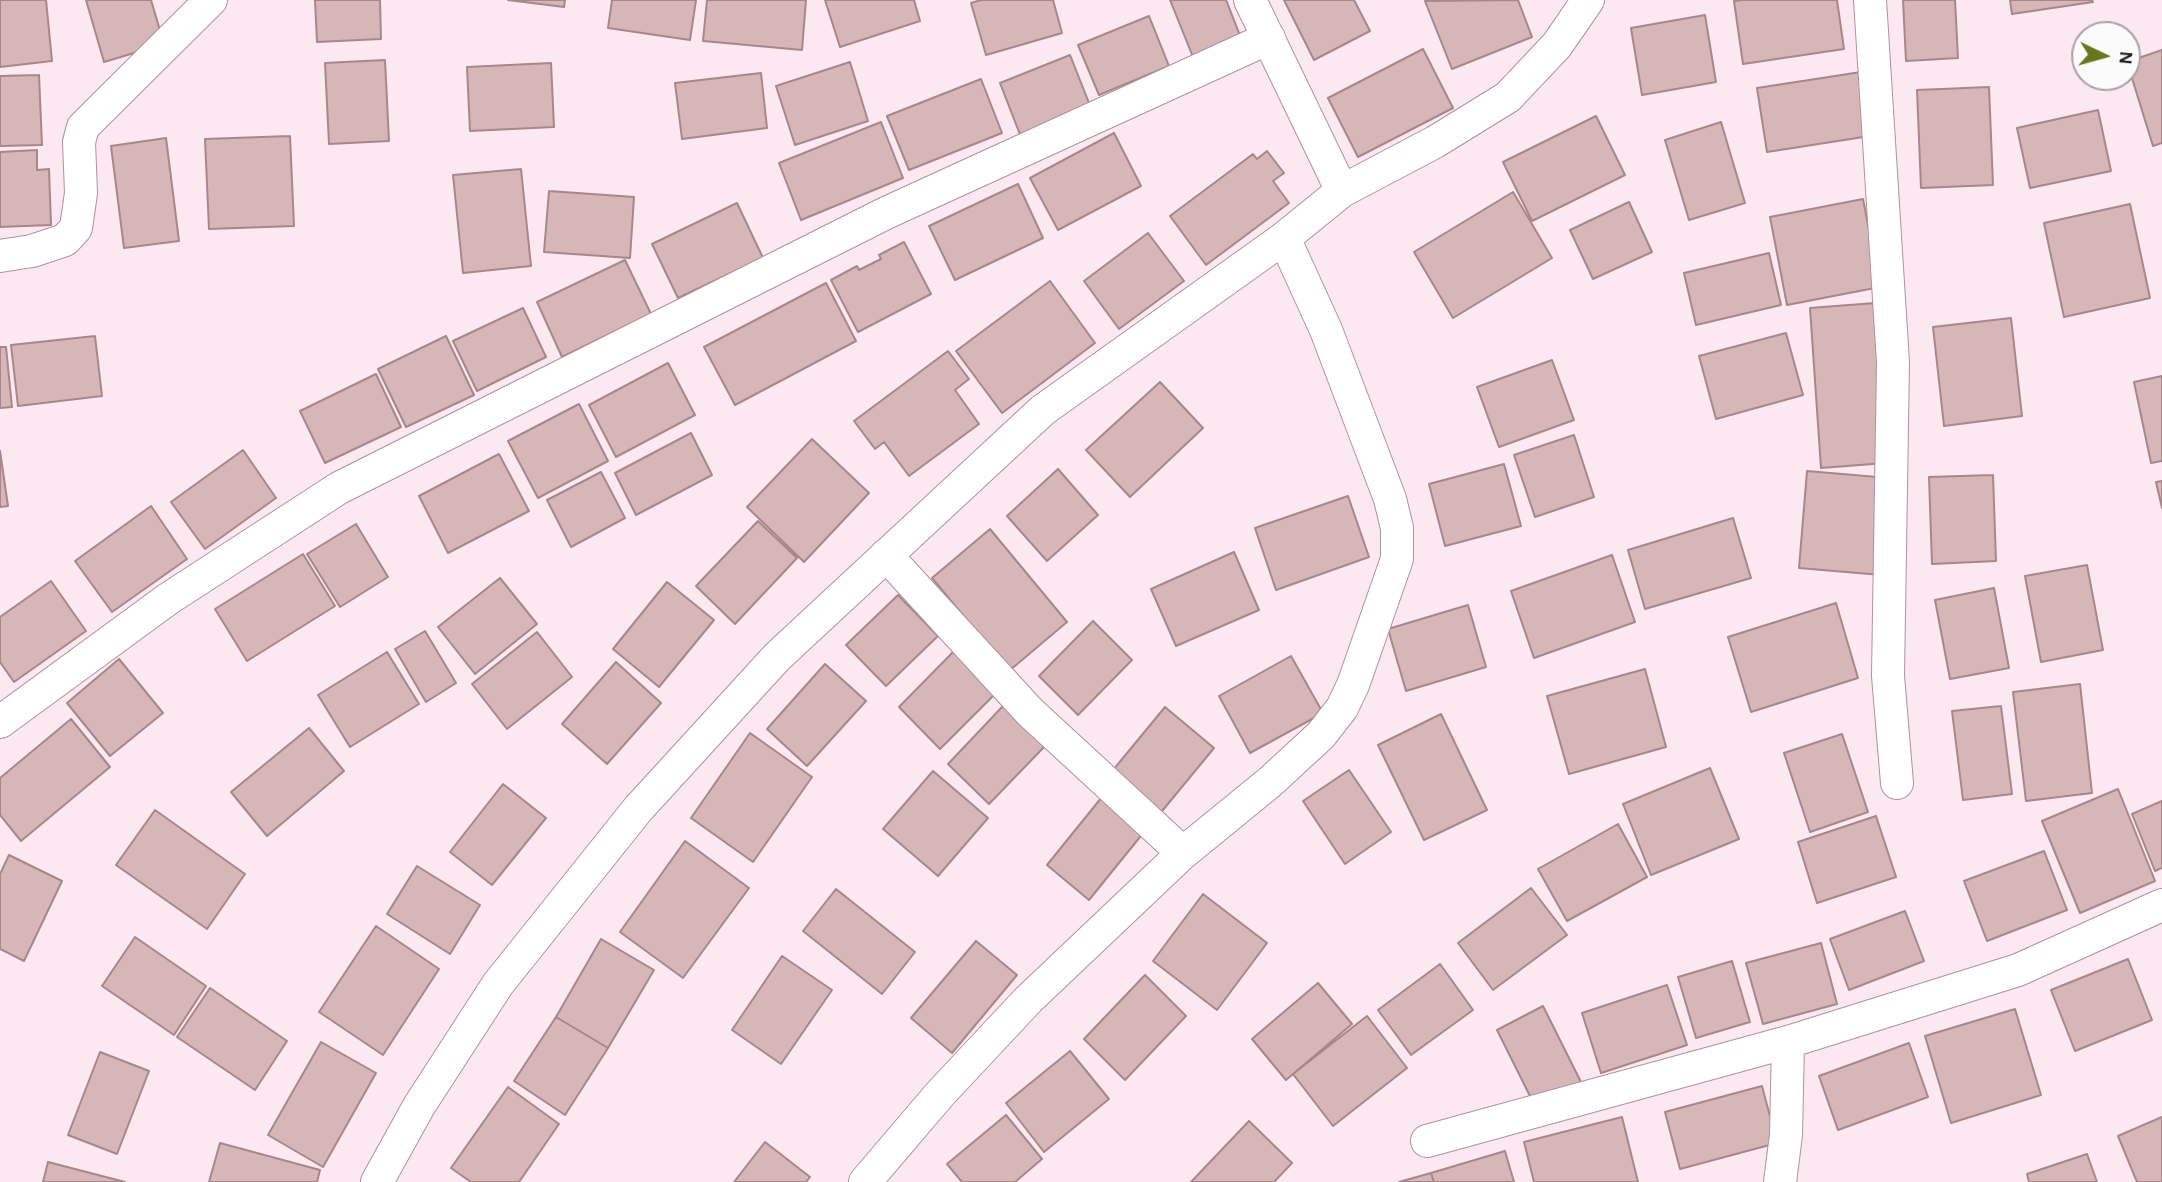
<!DOCTYPE html>
<style>
body{margin:0}
#map{position:relative;width:2162px;height:1182px;overflow:hidden;background:#fbe8f0;font-family:"Alegreya Sans",sans-serif}
canvas{display:block}
.north{position:absolute;left:2071px;top:21px;width:70px;height:70px;box-sizing:border-box;background:#fbfbfb;border:2px solid #a7a3a5;border-radius:50%;rotate:95deg;font-size:19px;font-weight:700;line-height:28px;text-align:center;color:#281e23}
.north::after{content:'';display:block;margin:auto;width:24px;height:32px;background:#69751f;clip-path:polygon(50% 0,100% 100%,50% 72%,0 100%)}
</style>
<div id="map">
<canvas width="2162" height="1182"></canvas>
<div class="north">N</div>
</div>
<script>
const c = document.querySelector('canvas').getContext('2d');
c.lineJoin = 'round';
function paint(path, color) { c.fillStyle = color; c.fill(path, 'evenodd'); }
const poly = rows => new Path2D(rows.map(r => 'M' + r).join(''));
function stroke(path, color, width, dash) { c.strokeStyle = color; c.lineWidth = width; c.lineCap = dash ? 'butt' : 'round'; c.setLineDash(dash || []); c.stroke(path); }
const building = poly([
 [0,0,46,0,52,61,0,67,0,0],
 [86,0,151,0,164,44,104,62,86,0],
 [315,0,380,0,381,39,317,42,315,0],
 [508,0,565,0,564,7,508,0],
 [612,0,696,0,690,40,608,28,612,0],
 [707,0,806,0,802,50,703,41,707,0],
 [825,0,914,0,920,21,840,47,825,0],
 [981,0,1053,0,1062,33,986,55,971,3,981,0],
 [1170,0,1226,0,1241,38,1193,57,1170,0],
 [1284,0,1354,0,1370,31,1314,60,1284,0],
 [1518,0,1532,37,1452,69,1425,1,1518,0],
 [1743,0,1837,0,1844,49,1743,64,1734,1,1743,0],
 [1903,0,1955,0,1958,58,1906,61,1903,0],
 [2010,0,2092,0,2093,2,2012,14,2010,0],
 [1705,15,1716,82,1642,95,1631,28,1705,15],
 [1149,16,1169,66,1099,95,1078,45,1149,16],
 [1423,49,1453,108,1358,157,1328,98,1423,49],
 [2162,50,2162,143,2153,146,2127,62,2162,50],
 [1070,55,1091,108,1021,137,1000,83,1070,55],
 [385,60,389,141,329,144,325,63,385,60],
 [850,62,868,121,795,145,776,86,850,62],
 [551,63,554,127,470,131,467,67,551,63],
 [1861,72,1870,136,1767,152,1757,88,1861,72],
 [761,73,767,128,682,139,675,83,761,73],
 [39,75,42,145,0,146,0,76,39,75],
 [981,79,1002,133,909,170,887,116,981,79],
 [1989,87,1993,185,1921,188,1917,90,1989,87],
 [2098,110,2111,171,2030,188,2017,128,2098,110],
 [1596,116,1625,175,1532,221,1503,162,1596,116],
 [881,122,903,178,801,220,779,163,881,122],
 [1721,122,1745,203,1689,220,1665,140,1721,122],
 [1114,133,1141,186,1058,230,1030,178,1114,133],
 [290,136,294,226,209,229,205,139,290,136],
 [166,138,179,241,124,248,111,146,166,138],
 [37,150,37,170,49,169,51,225,0,227,0,152,37,150],
 [1267,151,1284,173,1273,181,1289,203,1206,265,1170,216,1253,154,1257,159,1267,151],
 [521,169,531,266,463,273,453,175,521,169],
 [1018,184,1043,238,955,280,929,226,1018,184],
 [549,191,634,197,630,258,544,252,549,191],
 [1513,192,1552,258,1453,318,1414,252,1513,192],
 [1863,199,1880,287,1787,305,1770,217,1863,199],
 [1629,202,1652,252,1593,279,1570,230,1629,202],
 [737,203,763,258,678,298,652,244,737,203],
 [2130,204,2150,298,2064,317,2044,223,2130,204],
 [1148,233,1184,281,1119,329,1084,281,1148,233],
 [904,242,931,294,858,332,831,280,857,266,859,270,881,259,879,255,904,242],
 [1769,253,1781,305,1696,325,1684,273,1769,253],
 [625,260,651,314,562,357,537,302,625,260],
 [1050,281,1095,343,1002,413,956,351,1050,281],
 [826,283,856,341,735,405,704,347,826,283],
 [1875,303,1886,463,1821,468,1810,308,1875,303],
 [523,308,546,357,477,391,453,341,523,308],
 [2011,318,2022,416,1944,426,1933,327,2011,318],
 [1786,333,1803,395,1716,419,1699,356,1786,333],
 [95,336,102,396,18,406,11,345,95,336],
 [446,336,474,395,406,427,378,369,446,336],
 [0,347,6,347,12,407,0,408,0,347],
 [948,351,969,379,955,390,979,424,909,476,884,442,875,449,854,421,948,351],
 [1552,360,1574,420,1499,447,1477,387,1552,360],
 [668,363,695,415,616,457,589,405,668,363],
 [376,374,401,427,325,463,300,411,376,374],
 [2162,376,2162,461,2151,463,2134,382,2162,376],
 [1160,382,1203,428,1130,497,1086,450,1160,382],
 [579,404,608,461,538,498,508,441,579,404],
 [691,433,712,475,636,515,615,473,691,433],
 [1574,435,1594,497,1535,517,1514,455,1574,435],
 [812,439,869,493,804,562,747,507,812,439],
 [243,450,276,498,205,549,171,502,243,450],
 [0,451,8,506,0,507,0,451],
 [499,454,529,511,448,553,419,496,499,454],
 [1504,464,1521,526,1445,546,1429,484,1504,464],
 [1058,469,1098,515,1047,561,1007,516,1058,469],
 [1807,471,1889,478,1881,575,1799,568,1807,471],
 [601,472,625,518,571,547,547,500,601,472],
 [1993,475,1996,561,1932,564,1929,477,1993,475],
 [2162,481,2162,508,2156,482,2162,481],
 [1348,496,1369,557,1276,590,1255,528,1348,496],
 [151,506,187,559,112,612,75,561,151,506],
 [1733,518,1751,578,1645,609,1628,550,1733,518],
 [758,521,797,558,735,624,696,586,758,521],
 [356,524,388,577,340,607,307,554,356,524],
 [990,529,1067,622,1009,671,932,578,990,529],
 [1234,552,1259,610,1176,646,1151,589,1234,552],
 [303,554,335,606,247,661,215,609,303,554],
 [1612,555,1635,622,1534,658,1511,591,1612,555],
 [2087,565,2103,650,2041,662,2025,576,2087,565],
 [500,578,537,624,475,674,438,627,500,578],
 [51,581,86,631,14,682,0,662,0,617,51,581],
 [667,582,714,620,659,687,613,649,667,582],
 [1994,588,2009,668,1950,679,1935,600,1994,588],
 [898,595,938,636,886,686,846,645,898,595],
 [1836,603,1858,678,1751,712,1728,637,1836,603],
 [1468,605,1486,667,1406,691,1388,629,1468,605],
 [1093,621,1132,660,1078,715,1039,676,1093,621],
 [425,631,456,683,426,702,395,649,425,631],
 [537,632,572,677,507,729,472,684,537,632],
 [957,648,999,690,940,749,899,707,957,648],
 [387,652,419,704,350,747,318,695,387,652],
 [1291,656,1323,713,1250,753,1219,696,1291,656],
 [119,659,163,713,110,756,67,703,119,659],
 [616,662,661,703,607,764,562,724,616,662],
 [825,664,866,701,807,766,767,729,825,664],
 [1645,669,1666,747,1569,774,1547,696,1645,669],
 [2080,684,2092,793,2026,801,2013,692,2080,684],
 [1003,706,1045,746,989,804,948,764,1003,706],
 [2001,706,2012,794,1963,800,1952,711,2001,706],
 [1165,707,1214,748,1158,816,1109,775,1165,707],
 [1441,714,1487,810,1424,840,1378,745,1441,714],
 [71,719,110,767,21,841,0,815,0,778,71,719],
 [309,728,344,771,267,836,231,792,309,728],
 [750,733,812,777,753,862,691,818,750,733],
 [1842,734,1868,812,1810,832,1784,753,1842,734],
 [1710,768,1739,839,1651,875,1623,804,1710,768],
 [1349,770,1391,832,1345,864,1303,801,1349,770],
 [933,771,988,818,938,876,883,829,933,771],
 [503,784,546,818,492,885,450,852,503,784],
 [2118,789,2155,881,2080,913,2042,821,2118,789],
 [1102,797,1144,832,1089,900,1047,865,1102,797],
 [2162,801,2162,868,2155,871,2132,814,2162,801],
 [155,810,245,874,207,929,116,865,155,810],
 [1876,816,1896,877,1817,903,1798,842,1876,816],
 [1618,824,1647,877,1567,921,1538,869,1618,824],
 [685,841,749,888,683,978,620,932,685,841],
 [2044,851,2067,910,1987,941,1964,881,2044,851],
 [9,855,62,881,24,961,0,949,0,874,9,855],
 [417,866,480,905,450,954,387,914,417,866],
 [1531,888,1567,935,1493,990,1458,943,1531,888],
 [836,889,915,952,882,994,803,931,836,889],
 [1203,894,1267,943,1217,1010,1153,961,1203,894],
 [1905,911,1924,961,1849,990,1830,939,1905,911],
 [376,926,439,969,383,1055,319,1012,376,926],
 [135,937,206,986,174,1035,102,986,135,937],
 [601,939,654,970,608,1048,556,1017,601,939],
 [976,941,1017,975,952,1053,911,1018,976,941],
 [1821,943,1837,1004,1763,1024,1746,963,1821,943],
 [782,956,832,990,781,1064,732,1030,782,956],
 [2128,959,2152,1020,2075,1051,2051,990,2128,959],
 [1732,961,1750,1022,1696,1038,1678,977,1732,961],
 [1440,964,1473,1010,1411,1055,1378,1010,1440,964],
 [1145,975,1186,1016,1125,1080,1084,1039,1145,975],
 [1318,983,1352,1024,1286,1080,1252,1039,1318,983],
 [1667,985,1687,1045,1601,1073,1582,1013,1667,985],
 [210,988,287,1041,255,1090,177,1037,210,988],
 [1543,1006,1581,1082,1535,1106,1497,1030,1543,1006],
 [2015,1009,2041,1095,1951,1123,1925,1036,2015,1009],
 [1367,1016,1407,1068,1333,1126,1293,1074,1367,1016],
 [556,1017,608,1048,565,1115,514,1081,556,1017],
 [321,1042,376,1073,323,1167,268,1135,321,1042],
 [1909,1043,1928,1097,1838,1130,1819,1076,1909,1043],
 [1070,1051,1109,1099,1044,1152,1006,1103,1070,1051],
 [100,1052,149,1071,117,1154,68,1135,100,1052],
 [1762,1086,1777,1143,1680,1169,1665,1112,1762,1086],
 [508,1087,559,1124,519,1182,471,1182,451,1168,508,1087],
 [1006,1115,1042,1159,1015,1182,962,1182,947,1164,1006,1115],
 [1622,1117,1638,1182,1534,1182,1524,1142,1622,1117],
 [2162,1117,2162,1182,2137,1182,2118,1136,2162,1117],
 [1249,1121,1292,1163,1274,1182,1191,1182,1249,1121],
 [765,1142,810,1177,806,1182,734,1182,765,1142],
 [220,1143,320,1170,317,1182,209,1182,220,1143],
 [1505,1151,1514,1182,1434,1182,1431,1173,1505,1151],
 [2087,1154,2097,1182,2029,1182,2027,1174,2087,1154],
 [48,1162,125,1182,43,1182,48,1162],
 [1431,1173,1434,1182,1399,1182,1431,1173]
]);
const minor = poly([
 [1250,0,1342,191],
 [1870,0,1893,362,1888,676,1897,783],
 [0,256,32,251,65,240,76,228,81,193,79,142,83,127,211,0],
 [886,555,1030,712,1183,853],
 [0,722,168,599,339,488,886,213,1269,38],
 [1427,1141,1788,1042,2018,970,2162,905],
 [377,1182,419,1106,498,984,638,809,777,657,1043,410,1284,238,1342,191,1435,142,1508,97,1557,45,1588,0],
 [865,1182,940,1094,1028,1000,1183,853,1270,782,1321,735,1342,708,1353,685,1397,559,1397,528,1390,499,1326,330,1284,238],
 [1780,1182,1786,1135,1788,1042]
]);
paint(building, '#d7b6b8');
stroke(building, '#a78789', 2);
stroke(minor, '#af929f', 34);
stroke(minor, '#fff', 32);
</script>
